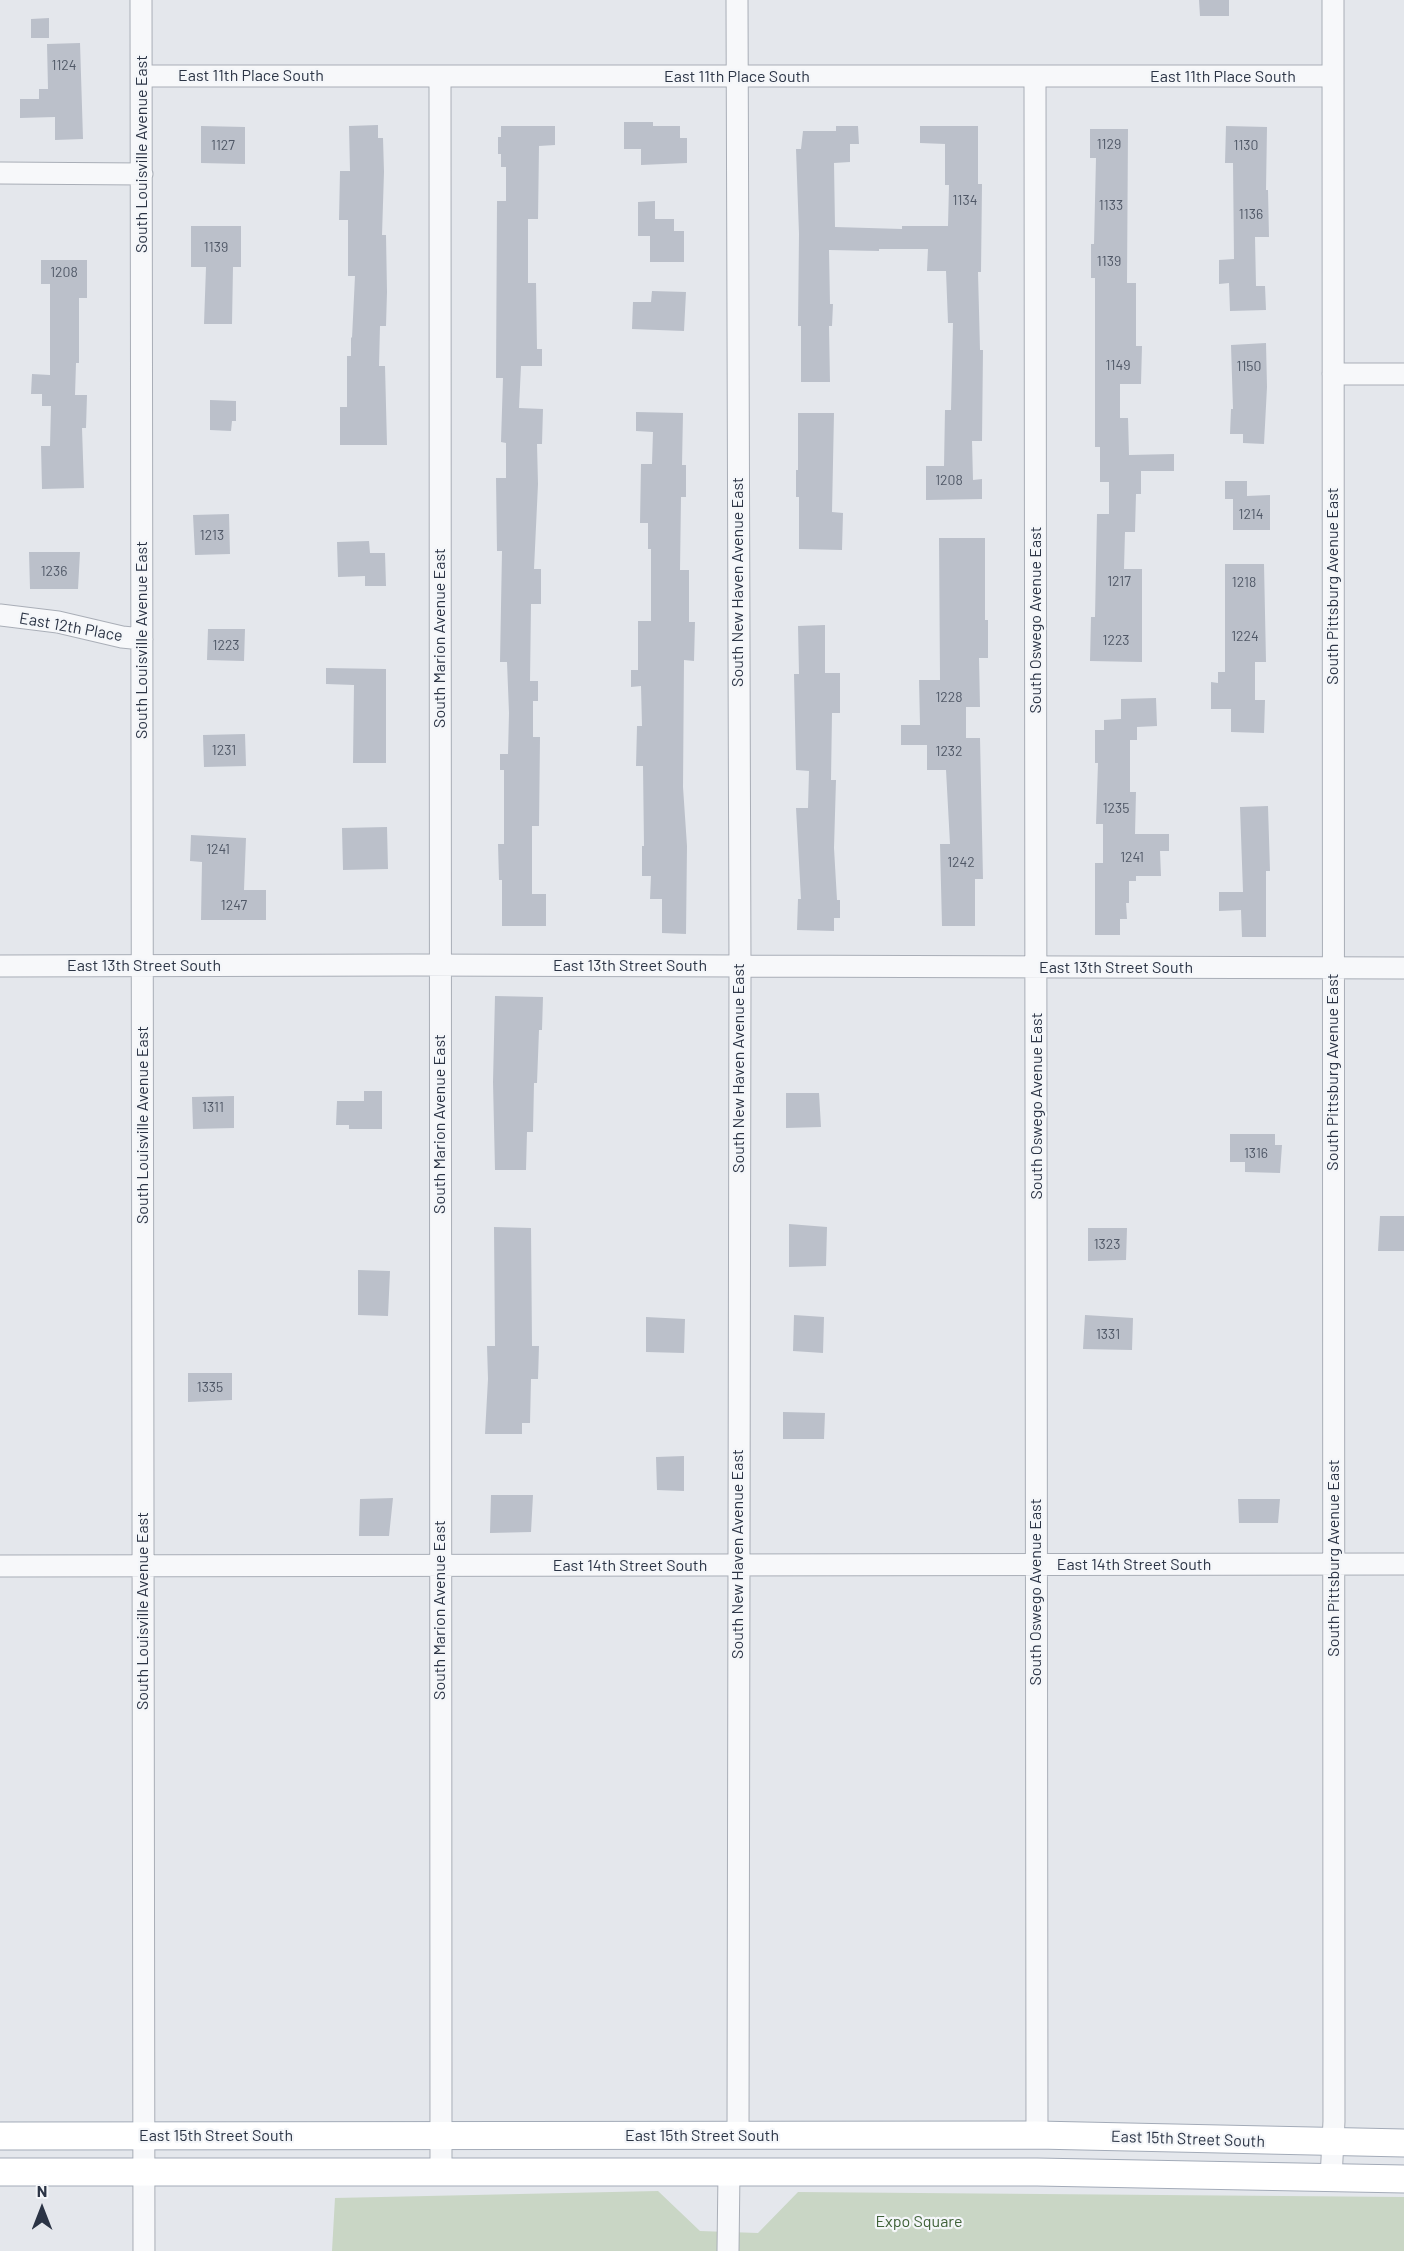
<!DOCTYPE html>
<style>
body{margin:0}
#map{position:relative;width:1404px;height:2251px;overflow:hidden;background:#e4e7ec;font-family:Barlow,sans-serif}
canvas{display:block}
.north{position:absolute;left:12px;top:2179px;width:60px;height:60px;-webkit-text-stroke:4px #f4f6f9;paint-order:stroke;rotate:0deg;font-size:16px;font-weight:700;line-height:24px;text-align:center;color:#2b3445}
.north::after{content:'';display:block;margin:auto;width:21px;height:27px;background:#2b3445;clip-path:polygon(50% 0,100% 100%,50% 72%,0 100%)}
</style>
<div id="map">
<canvas width="1404" height="2251"></canvas>
<div class="north">N</div>
</div>
<script>
const c = document.querySelector('canvas').getContext('2d');
c.lineJoin = 'round';
function paint(path, color) { c.fillStyle = color; c.fill(path, 'evenodd'); }
const poly = rows => new Path2D(rows.map(r => 'M' + r).join(''));
function stroke(path, color, width, dash) { c.strokeStyle = color; c.lineWidth = width; c.lineCap = dash ? 'butt' : 'round'; c.setLineDash(dash || []); c.stroke(path); }
function label(font, color, halo, rows, align = 'center') {
  c.font = font + ' Barlow,sans-serif'; c.lineWidth = 4.5; c.setLineDash([]); c.textBaseline = 'middle'; c.strokeStyle = halo; c.fillStyle = color; for (const [text, x, y, turn = 0] of rows) {
    c.save(); c.translate(x, y); c.rotate((+turn || 0) * Math.PI / 180); c.textAlign = isNaN(turn) ? turn : align; if (halo) c.strokeText(text, 0, 0); c.fillText(text, 0, 0); c.restore();
  }
}
const green = poly([
 [658,2191,700,2231,758,2233,798,2192,1404,2197,1404,2251,332,2251,335,2198]
]);
const building = poly([
 [1199,0,1229,0,1229,16,1200,16],
 [49,18,49,38,31,38,31,19],
 [80,43,83,139,55,140,55,117,20,118,20,99,39,99,39,89,48,89,47,44],
 [624,122,653,122,653,126,680,126,680,138,687,138,687,163,641,165,641,149,624,149],
 [378,125,378,138,383,138,384,172,382,235,386,235,387,292,386,326,380,326,379,366,385,366,387,445,340,445,340,407,347,407,347,356,351,356,351,337,352,338,355,276,348,276,348,220,339,220,340,171,350,171,349,126],
 [201,126,245,127,245,164,201,163],
 [501,126,555,126,555,145,539,146,538,219,528,219,528,283,536,283,537,349,542,349,542,366,521,366,519,408,543,409,542,444,537,444,538,484,534,569,541,569,541,604,531,604,530,681,538,681,538,701,533,701,533,737,540,737,539,826,532,826,532,894,546,894,546,926,502,926,502,880,499,880,498,844,504,844,504,770,500,770,500,754,508,754,509,713,507,662,500,662,502,551,497,551,496,478,506,478,506,443,501,442,503,378,496,378,497,201,506,201,506,167,501,167,501,154,498,154,498,137,501,137],
 [836,126,858,126,859,144,850,144,850,162,834,163,835,227,902,229,902,226,948,226,949,185,945,185,945,144,920,143,920,126,978,126,978,184,982,184,981,272,978,272,980,350,983,350,982,441,972,441,973,480,982,479,982,499,926,500,926,466,944,466,945,410,951,410,953,323,948,323,946,271,927,271,928,249,879,249,879,251,829,250,830,304,833,304,832,326,829,326,830,382,801,382,801,326,798,326,799,234,796,149,801,149,803,131,836,131],
 [1226,126,1267,127,1266,190,1268,190,1269,237,1255,237,1256,286,1265,286,1266,310,1230,311,1229,283,1219,284,1219,260,1234,259,1233,163,1225,163],
 [1090,129,1128,129,1127,283,1136,283,1136,346,1142,346,1141,384,1120,384,1120,418,1128,418,1129,455,1174,454,1174,471,1141,471,1141,494,1136,494,1135,532,1125,532,1124,569,1142,569,1142,662,1090,661,1091,617,1095,617,1097,514,1109,514,1109,482,1100,482,1100,447,1095,447,1095,278,1091,278,1091,244,1094,244,1096,158,1090,158],
 [655,201,655,219,674,219,674,231,684,231,684,262,650,262,650,236,638,236,638,202],
 [191,226,241,226,241,267,233,267,232,324,204,324,206,267,191,267],
 [41,260,87,260,87,298,79,298,79,363,76,363,75,395,87,395,86,428,82,428,84,488,42,489,41,446,50,446,51,406,42,406,42,394,31,394,32,374,50,375,50,284,41,284],
 [652,291,686,292,684,331,632,329,633,302,651,302],
 [1266,343,1267,387,1264,444,1243,443,1243,434,1230,434,1231,409,1233,409,1231,345],
 [210,400,236,401,236,421,232,421,231,431,210,430],
 [636,412,683,413,682,465,686,465,686,497,681,497,680,570,689,570,689,622,695,622,694,661,684,660,683,787,687,846,686,934,662,933,662,899,650,899,651,876,642,876,642,846,644,846,643,766,636,766,637,726,642,726,641,686,631,687,631,670,638,670,638,621,651,621,651,549,648,549,648,523,640,523,641,464,652,464,653,432,636,431],
 [798,413,834,413,832,512,843,513,842,550,799,549,799,497,796,497,796,470,798,470],
 [1225,481,1247,481,1247,496,1270,495,1270,530,1233,530,1233,499,1225,499],
 [229,514,230,554,195,555,193,515],
 [939,538,985,538,985,620,988,620,988,658,979,658,980,707,966,707,966,738,980,738,983,879,975,879,975,926,942,926,940,844,950,844,946,770,927,770,927,745,901,745,901,725,920,725,919,680,940,680],
 [369,541,370,553,385,553,386,586,365,586,365,576,338,577,337,542],
 [29,552,80,552,78,589,30,589],
 [1225,564,1264,564,1266,662,1255,662,1255,700,1265,700,1264,733,1231,732,1231,709,1211,709,1211,682,1218,683,1218,672,1225,672],
 [825,625,825,673,840,673,840,713,832,713,831,780,836,780,834,848,837,900,840,900,840,918,834,918,834,931,797,930,798,899,801,899,796,808,808,808,809,771,796,770,794,674,799,674,798,626],
 [208,629,245,629,244,661,207,660],
 [326,668,386,669,386,763,353,763,354,685,326,684],
 [1156,698,1157,726,1137,727,1137,740,1130,740,1130,792,1136,792,1135,834,1169,834,1169,851,1160,851,1161,876,1136,876,1136,881,1129,881,1129,903,1126,903,1127,919,1120,919,1120,935,1095,935,1095,863,1103,863,1103,824,1096,824,1098,763,1095,763,1095,730,1104,730,1104,720,1121,719,1121,699],
 [245,734,246,766,204,767,203,735],
 [1268,806,1270,871,1266,871,1266,937,1242,937,1241,910,1219,911,1219,892,1243,892,1240,807],
 [387,827,388,869,343,870,342,828],
 [191,835,246,838,244,890,266,890,266,920,201,920,202,862,190,861],
 [495,996,543,997,542,1030,539,1030,537,1083,534,1083,533,1132,527,1132,526,1170,495,1170,493,1082],
 [364,1091,382,1091,382,1129,349,1129,349,1125,336,1125,337,1101,364,1101],
 [786,1093,819,1093,821,1127,786,1128],
 [234,1096,234,1128,193,1129,192,1097],
 [1230,1134,1275,1134,1275,1145,1282,1145,1280,1173,1245,1172,1245,1162,1230,1162],
 [1380,1216,1404,1216,1404,1251,1378,1251],
 [789,1224,827,1227,826,1266,789,1267],
 [494,1227,531,1228,532,1346,539,1346,538,1379,531,1379,530,1423,522,1423,522,1434,485,1434,488,1379,487,1346,495,1346],
 [1088,1228,1127,1228,1126,1260,1088,1261],
 [358,1270,390,1271,388,1316,358,1315],
 [794,1315,824,1317,823,1353,793,1351],
 [1085,1315,1133,1318,1132,1350,1083,1349],
 [646,1317,685,1319,684,1353,646,1352],
 [188,1373,232,1373,232,1400,188,1402],
 [783,1412,825,1413,824,1439,783,1439],
 [684,1456,684,1491,657,1490,656,1457],
 [491,1495,533,1495,531,1532,490,1533],
 [393,1498,389,1536,359,1536,360,1499],
 [1238,1499,1280,1499,1278,1523,1239,1523]
]);
const minor = poly([
 [141,0,144,2251],
 [737,0,740,967,738,2136],
 [142,76,1333,76],
 [440,76,441,2171],
 [1035,77,1037,2135],
 [0,173,142,174],
 [1333,374,1404,374],
 [0,615,58,622,122,637,142,639],
 [0,966,414,965,1404,968],
 [0,1566,1404,1564],
 [1331,2178,1334,2121,1333,0],
 [728,2251,729,2172]
]);
const major = poly([
 [0,2136,1037,2135,1404,2143],
 [0,2172,1037,2172,1404,2179]
]);
const numberNames = [
 ["1124",64,65],
 ["1129",1109,144],
 ["1127",223,145],
 ["1130",1246,145],
 ["1134",965,200],
 ["1133",1111,205],
 ["1136",1251,214],
 ["1139",216,247],
 ["1139",1109,261],
 ["1208",64,272],
 ["1149",1118,365],
 ["1150",1249,366],
 ["1208",949,480],
 ["1214",1251,514],
 ["1213",212,535],
 ["1236",54,571],
 ["1217",1119,581],
 ["1218",1244,582],
 ["1224",1245,636],
 ["1223",1116,640],
 ["1223",226,645],
 ["1228",949,697],
 ["1231",224,750],
 ["1232",949,751],
 ["1235",1116,808],
 ["1241",218,849],
 ["1241",1132,857],
 ["1242",961,862],
 ["1247",234,905],
 ["1311",213,1107],
 ["1316",1256,1153],
 ["1323",1107,1244],
 ["1331",1108,1334],
 ["1335",210,1387]
];
const streetNames = [
 ["East 11th Place South",251,76],
 ["East 11th Place South",737,77],
 ["East 11th Place South",1223,77],
 ["South Louisville Avenue East",142,154,-90],
 ["South New Haven Avenue East",738,582,-90],
 ["South Pittsburg Avenue East",1333,586,-90],
 ["South Oswego Avenue East",1036,620,-90],
 ["East 12th Place",71,627,10],
 ["South Marion Avenue East",440,638,-90],
 ["South Louisville Avenue East",142,640,-90],
 ["East 13th Street South",144,966],
 ["East 13th Street South",630,966],
 ["East 13th Street South",1116,968],
 ["South New Haven Avenue East",739,1068,-90],
 ["South Pittsburg Avenue East",1333,1072,-90],
 ["South Oswego Avenue East",1037,1106,-90],
 ["South Marion Avenue East",440,1124,-90],
 ["South Louisville Avenue East",143,1125,-90],
 ["South New Haven Avenue East",738,1554,-90],
 ["South Pittsburg Avenue East",1334,1558,-90],
 ["East 14th Street South",1134,1565],
 ["East 14th Street South",630,1566],
 ["South Oswego Avenue East",1036,1592,-90],
 ["South Marion Avenue East",440,1610,-90],
 ["South Louisville Avenue East",143,1611,-90],
 ["East 15th Street South",216,2136],
 ["East 15th Street South",702,2136],
 ["East 15th Street South",1188,2139,2]
];
const parkNames = [
 ["Expo Square",919,2222]
];
paint(green, '#c9d6c5');
paint(building, '#bbc0ca');
stroke(minor, '#a9aeb7', 23);
stroke(major, '#a3abb8', 29);
stroke(minor, '#f7f8fa', 21);
stroke(major, '#fff', 27);
label('14px', '#4f5766', null, numberNames);
label('16px', '#2b3445', '#f4f6f9', streetNames);
label('16px', '#3f6138', '#f4f6f9', parkNames);
</script>
